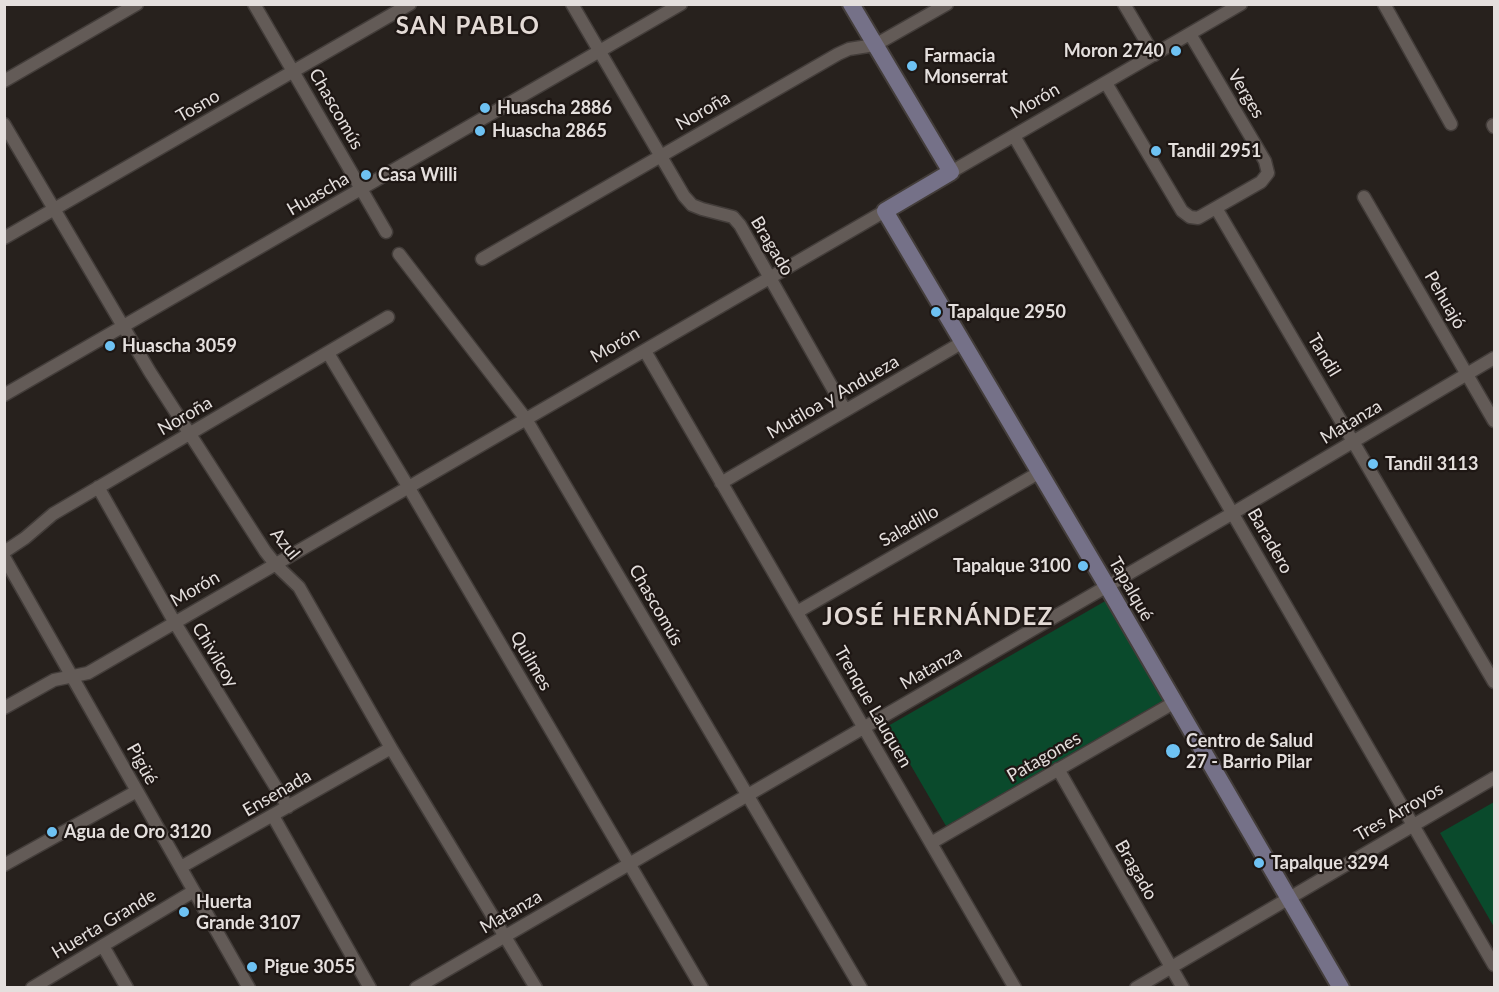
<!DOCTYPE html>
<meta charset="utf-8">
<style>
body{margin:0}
#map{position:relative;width:1499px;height:992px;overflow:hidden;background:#27211d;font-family:Lato,sans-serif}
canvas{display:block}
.frame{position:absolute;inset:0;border:6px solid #e4dfdd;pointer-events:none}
</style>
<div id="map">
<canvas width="1499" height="992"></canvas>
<div class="frame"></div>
</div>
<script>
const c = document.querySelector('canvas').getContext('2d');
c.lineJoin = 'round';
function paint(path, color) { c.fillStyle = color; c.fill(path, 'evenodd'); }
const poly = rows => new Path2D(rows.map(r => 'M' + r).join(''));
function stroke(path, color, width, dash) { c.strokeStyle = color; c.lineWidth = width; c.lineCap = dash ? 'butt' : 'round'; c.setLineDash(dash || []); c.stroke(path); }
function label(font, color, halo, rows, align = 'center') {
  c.font = font + ' Lato,sans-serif'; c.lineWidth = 4.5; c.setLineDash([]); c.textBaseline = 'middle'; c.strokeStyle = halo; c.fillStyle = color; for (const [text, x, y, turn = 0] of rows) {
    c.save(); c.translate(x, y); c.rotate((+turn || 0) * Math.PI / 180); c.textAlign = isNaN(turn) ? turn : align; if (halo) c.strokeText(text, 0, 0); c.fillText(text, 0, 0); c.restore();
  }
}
const green = poly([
 [1114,596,1171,696,946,826,888,726],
 [1494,802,1494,927,1440,833]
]);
const minor = poly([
 [254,4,386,232],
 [572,4,684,196,692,205,702,209,733,217,740,225,845,410],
 [1124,4,1154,55],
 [1384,4,1451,124],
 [4,81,137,4],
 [1106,83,1182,211,1190,217,1198,218,1261,182,1268,173,1265,161,1190,34],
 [4,124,150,372,265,551,276,565,299,587,391,748,536,988],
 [1493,125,1494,127],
 [1014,136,1494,965],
 [951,172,1241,4],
 [1364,197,1494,421],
 [1216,208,1494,682],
 [4,238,410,4],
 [399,254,526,419,861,988],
 [482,259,838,54,849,49,875,45,947,4],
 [645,351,1015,988],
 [328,353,409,488,702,988],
 [4,395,681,4],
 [721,483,963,342],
 [98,487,175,623,288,807],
 [4,552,25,538,53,514,388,317],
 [4,557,249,988],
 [797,612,1040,472],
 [4,708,54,680,88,673,885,211],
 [1058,769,1183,988],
 [273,816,370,988],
 [931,843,1175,702],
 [4,865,137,791],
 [181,867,391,748],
 [103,946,127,988],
 [32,988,194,891],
 [416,988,1233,513,1494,358],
 [1136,988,1494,778]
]);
const secondary = poly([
 [851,4,951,172,885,211,1107,586,1341,988]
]);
const markers = [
 [1176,51,6,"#6ec2f3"],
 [912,66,6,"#6ec2f3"],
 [485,108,6,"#6ec2f3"],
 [480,131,6,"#6ec2f3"],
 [1156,151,6,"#6ec2f3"],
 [366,175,6,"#6ec2f3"],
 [936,312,6,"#6ec2f3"],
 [110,346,6,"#6ec2f3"],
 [1373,464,6,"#6ec2f3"],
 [1083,566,6,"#6ec2f3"],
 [1173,751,8,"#6ec2f3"],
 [52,832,6,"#6ec2f3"],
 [1259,863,6,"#6ec2f3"],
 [184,912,6,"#6ec2f3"],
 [252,967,6,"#6ec2f3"]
];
const poiNames = [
 ["Moron 2740",1164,51,"right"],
 ["Farmacia",924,56],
 ["Monserrat",924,77],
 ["Huascha 2886",497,108],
 ["Huascha 2865",492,131],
 ["Tandil 2951",1168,151],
 ["Casa Willi",378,175],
 ["Tapalque 2950",948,312],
 ["Huascha 3059",122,346],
 ["Tandil 3113",1385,464],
 ["Tapalque 3100",1071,566,"right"],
 ["Centro de Salud",1186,741],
 ["27 - Barrio Pilar",1186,762],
 ["Agua de Oro 3120",64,832],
 ["Tapalque 3294",1271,863],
 ["Huerta",196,902],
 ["Grande 3107",196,923],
 ["Pigue 3055",264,967]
];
const streetNames = [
 ["Verges",1246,94,59],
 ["Morón",1035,101,-30],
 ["Tosno",198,106,-30],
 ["Chascomús",336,109,60],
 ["Noroña",703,111,-30],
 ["Huascha",318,194,-30],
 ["Bragado",772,246,59],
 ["Pehuajó",1445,300,60],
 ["Morón",615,345,-30],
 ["Tandil",1324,355,59],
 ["Mutiloa y Andueza",833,397,-30],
 ["Noroña",185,416,-30],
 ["Matanza",1351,422,-31],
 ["Saladillo",909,526,-30],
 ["Baradero",1270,541,60],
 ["Azul",285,544,51],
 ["Morón",195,589,-30],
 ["Tapalqué",1131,589,60],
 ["Chascomús",656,605,60],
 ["Chivilcoy",215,655,59],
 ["Quilmes",531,661,60],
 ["Matanza",931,668,-30],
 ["Trenque Lauquen",873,707,60],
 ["Patagones",1044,757,-30],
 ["Pigüé",142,764,61],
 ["Ensenada",277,793,-30],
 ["Tres Arroyos",1399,812,-30],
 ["Bragado",1136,870,60],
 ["Matanza",511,912,-30],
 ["Huerta Grande",104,924,-31]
];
const districtNames = [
 ["SAN PABLO",468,26],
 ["JOSÉ HERNÁNDEZ",938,617]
];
paint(green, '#0a4a2c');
stroke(minor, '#433d3a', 15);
stroke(secondary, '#433d3a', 20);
stroke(minor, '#635b57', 12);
stroke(secondary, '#757188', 16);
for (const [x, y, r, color] of markers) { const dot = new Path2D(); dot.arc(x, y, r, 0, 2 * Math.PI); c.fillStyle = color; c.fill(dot); stroke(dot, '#1e1714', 2); }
label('bold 18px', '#e4dfdd', '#1e1714', poiNames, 'left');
label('18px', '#e4dfdd', '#1e1714', streetNames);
c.letterSpacing = '1.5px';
label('bold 24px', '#e3dad5', '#1e1714', districtNames);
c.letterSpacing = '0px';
</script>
